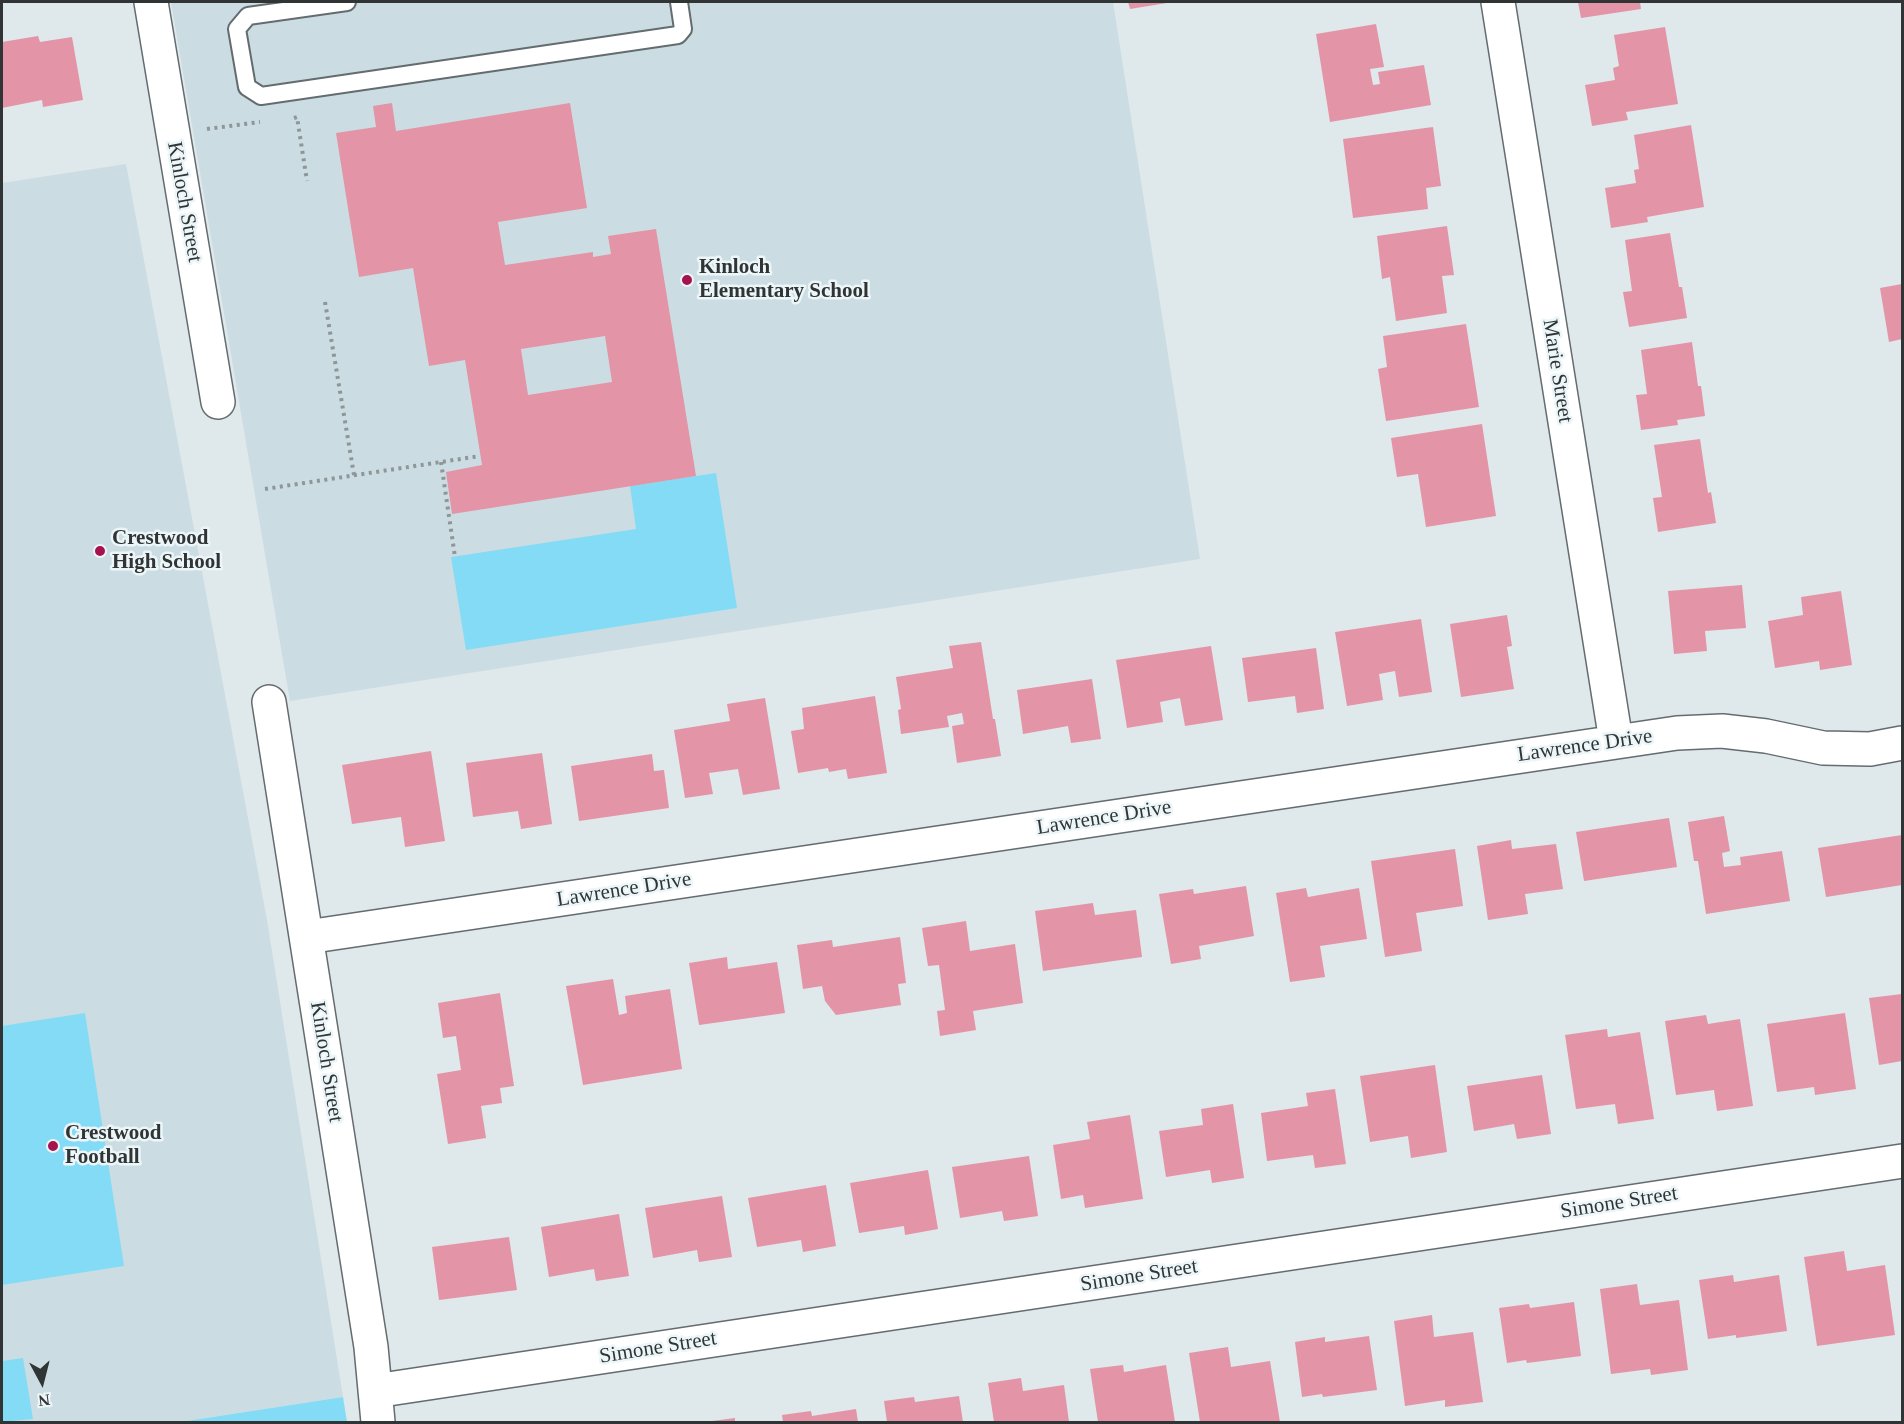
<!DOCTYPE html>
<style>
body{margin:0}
#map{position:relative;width:1904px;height:1424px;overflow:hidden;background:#dfe8eb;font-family:"Times New Roman",serif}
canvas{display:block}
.frame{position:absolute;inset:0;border:3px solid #303435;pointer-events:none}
.north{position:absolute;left:12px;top:1352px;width:60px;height:60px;-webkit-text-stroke:4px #ecf6f9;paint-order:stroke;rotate:173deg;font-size:16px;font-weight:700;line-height:24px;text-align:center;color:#303435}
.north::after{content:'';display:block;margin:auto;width:21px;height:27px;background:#303435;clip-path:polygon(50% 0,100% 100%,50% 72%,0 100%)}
</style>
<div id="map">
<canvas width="1904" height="1424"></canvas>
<div class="frame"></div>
<div class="north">N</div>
</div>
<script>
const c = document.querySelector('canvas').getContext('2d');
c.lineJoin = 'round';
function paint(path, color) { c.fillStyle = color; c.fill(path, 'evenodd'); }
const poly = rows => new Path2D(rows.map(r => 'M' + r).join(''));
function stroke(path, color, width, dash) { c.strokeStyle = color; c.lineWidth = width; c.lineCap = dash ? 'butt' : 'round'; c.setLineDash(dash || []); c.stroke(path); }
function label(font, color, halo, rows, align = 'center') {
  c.font = font + ' "Times New Roman",serif'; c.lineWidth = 5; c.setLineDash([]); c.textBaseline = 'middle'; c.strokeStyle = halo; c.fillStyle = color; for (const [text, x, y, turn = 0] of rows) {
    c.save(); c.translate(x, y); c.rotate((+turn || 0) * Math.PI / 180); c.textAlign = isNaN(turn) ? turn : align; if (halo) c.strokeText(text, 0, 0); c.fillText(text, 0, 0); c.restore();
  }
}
const built = poly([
 [171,2,1113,2,1200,559,290,701],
 [126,164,267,920,343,1397,180,1422,2,1422,2,183]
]);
const green = poly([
 [716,473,737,608,466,650,451,557,636,529,630,486],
 [85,1013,124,1266,2,1285,2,1026],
 [23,1358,33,1419,2,1422,2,1361],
 [343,1397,347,1422,180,1422]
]);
const building = poly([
 [1128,2,1167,2,1167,3,1130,9],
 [1578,2,1640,2,1641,9,1581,18],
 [1376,24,1384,67,1370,69,1373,85,1380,84,1378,72,1424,65,1431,105,1330,122,1316,34],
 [1665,27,1678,104,1626,112,1628,120,1592,126,1585,85,1615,80,1613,68,1619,66,1614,35],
 [38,36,40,42,72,37,83,100,43,107,42,100,2,108,2,42],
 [392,103,396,131,570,103,587,208,498,222,505,265,593,252,593,257,611,254,608,236,656,229,696,476,452,514,446,472,482,465,465,360,429,366,413,268,359,277,336,133,376,127,373,106],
 [605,336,612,382,528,395,521,349],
 [1691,125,1704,207,1647,217,1648,222,1611,228,1605,188,1636,183,1634,170,1639,169,1634,135],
 [1433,127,1441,186,1426,188,1428,209,1353,218,1343,139],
 [1447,226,1454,275,1442,276,1447,313,1396,321,1390,277,1382,279,1377,236],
 [1670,233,1679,287,1682,287,1687,318,1629,327,1623,292,1632,291,1625,240],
 [1902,284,1902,339,1889,342,1880,288],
 [1466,324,1479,407,1386,421,1378,369,1387,367,1383,336],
 [1692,342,1698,386,1701,386,1705,416,1677,420,1678,425,1641,430,1636,395,1647,394,1641,350],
 [1482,424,1496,516,1426,527,1418,474,1397,477,1391,438],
 [1700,439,1708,493,1711,492,1716,523,1658,532,1653,498,1662,497,1654,445],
 [1742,585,1746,628,1705,631,1707,651,1674,654,1668,591],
 [1841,591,1852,665,1820,670,1819,661,1775,668,1768,621,1803,615,1801,597],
 [1507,615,1512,646,1507,647,1514,689,1461,697,1450,624],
 [1421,619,1432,692,1399,697,1395,671,1379,674,1383,700,1347,706,1335,632],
 [981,642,993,719,995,719,1001,756,957,763,952,726,964,724,962,713,947,716,949,727,901,734,898,710,901,709,896,677,953,668,949,646],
 [1211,646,1223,720,1185,726,1180,698,1160,702,1163,722,1127,728,1116,660],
 [1316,648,1324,709,1297,713,1295,696,1248,702,1242,658],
 [1092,679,1101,739,1071,743,1068,726,1023,734,1017,690],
 [875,696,887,773,848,779,846,769,829,772,828,768,798,773,791,731,804,729,802,708],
 [765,698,780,789,743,795,738,769,709,773,713,794,685,798,674,730,730,721,727,704],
 [431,751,445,841,405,847,401,817,352,824,342,765],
 [542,753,552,824,521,829,518,811,473,817,466,763],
 [652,754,654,771,664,770,669,808,579,821,571,766],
 [1724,816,1730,851,1722,853,1724,867,1741,865,1740,857,1782,851,1790,901,1706,914,1698,861,1694,861,1688,822],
 [1669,818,1677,867,1584,881,1576,832],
 [1902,835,1902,885,1826,897,1818,848],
 [1511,840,1512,849,1556,844,1563,889,1525,894,1528,914,1488,920,1477,846],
 [1455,849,1463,906,1416,913,1422,951,1385,957,1371,861],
 [1246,886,1254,936,1199,946,1201,959,1171,964,1159,894,1193,889,1194,894],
 [1306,888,1308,897,1359,888,1367,939,1320,946,1325,977,1290,982,1276,893],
 [1093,903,1095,915,1136,910,1142,957,1043,971,1035,911],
 [966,921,970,951,1015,944,1023,1003,973,1011,976,1030,940,1036,937,1011,945,1010,939,965,928,966,922,928],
 [900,937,906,983,898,984,901,1005,836,1015,825,1001,822,986,803,989,797,945,832,940,833,947],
 [727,957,728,969,777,962,785,1013,699,1025,689,963],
 [613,979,619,1015,627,1013,625,996,670,989,682,1069,583,1085,566,986],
 [500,993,514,1086,500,1088,502,1103,481,1106,486,1138,448,1144,437,1074,461,1070,456,1036,443,1038,438,1003],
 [1902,994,1902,1061,1879,1065,1869,998],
 [1845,1013,1856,1089,1815,1095,1814,1087,1777,1092,1767,1024],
 [1706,1015,1708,1024,1740,1019,1753,1106,1717,1111,1714,1090,1676,1095,1665,1021],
 [1607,1029,1608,1037,1640,1032,1654,1119,1618,1124,1615,1104,1576,1109,1565,1035],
 [1435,1065,1447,1152,1411,1158,1408,1136,1370,1142,1360,1076],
 [1542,1075,1551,1134,1517,1139,1514,1124,1474,1131,1467,1086],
 [1335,1089,1346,1164,1315,1168,1313,1155,1267,1161,1261,1113,1308,1106,1306,1093],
 [1233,1104,1244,1178,1212,1183,1210,1170,1166,1177,1159,1131,1203,1125,1201,1109],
 [1130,1115,1143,1199,1085,1208,1083,1195,1061,1199,1053,1145,1090,1139,1087,1122],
 [1029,1156,1038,1216,1004,1221,1002,1211,960,1218,952,1167],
 [928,1170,938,1229,905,1235,904,1226,859,1233,850,1183],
 [826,1185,836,1246,803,1252,801,1240,757,1247,748,1198],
 [722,1196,732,1257,699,1262,697,1250,653,1258,645,1208],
 [619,1214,629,1276,596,1281,594,1269,549,1277,541,1227],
 [509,1237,517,1290,439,1300,432,1247],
 [1844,1251,1847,1271,1885,1265,1895,1335,1817,1346,1804,1257],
 [1733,1275,1734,1282,1779,1275,1787,1331,1736,1338,1736,1335,1708,1339,1699,1280],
 [1637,1284,1640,1305,1679,1300,1688,1370,1651,1375,1650,1369,1611,1374,1600,1289],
 [1574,1302,1581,1356,1527,1363,1526,1360,1507,1363,1499,1308,1529,1304,1530,1308],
 [1432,1315,1434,1337,1473,1332,1483,1402,1445,1407,1445,1400,1405,1406,1394,1321],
 [1369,1336,1377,1390,1323,1397,1322,1394,1302,1397,1295,1342,1325,1337,1325,1342],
 [1228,1347,1231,1367,1270,1361,1280,1422,1200,1422,1189,1353],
 [1123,1365,1124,1372,1166,1365,1175,1422,1098,1422,1090,1369],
 [1021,1378,1023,1391,1064,1385,1069,1422,994,1422,988,1383],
 [959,1396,963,1422,887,1422,884,1401,914,1397,915,1402],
 [856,1409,858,1422,783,1422,782,1415,811,1411,812,1416],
 [735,1418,735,1422,712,1422,712,1421]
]);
const path = poly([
 [294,118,297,117,307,181],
 [207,129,260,122],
 [325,302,354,475],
 [441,462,455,557],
 [265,489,480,456]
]);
const lane = poly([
 [347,2,248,16,237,29,247,87,261,96,678,35,683,29,679,2]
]);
const street = poly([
 [151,2,218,402],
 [1498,2,1616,741],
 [269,702,371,1347,378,1422],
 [307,937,1677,733,1722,731,1766,736,1823,748,1870,749,1902,743],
 [375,1391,1902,1161]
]);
const markers = [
 [687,280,6,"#a6124e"],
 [100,551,6,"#a6124e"],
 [53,1146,6,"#a6124e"]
];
const streetNames = [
 ["Kinloch Street",184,202,80],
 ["Marie Street",1557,371,81],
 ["Lawrence Drive",1585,746,-8],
 ["Lawrence Drive",1104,818,-9],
 ["Lawrence Drive",624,890,-9],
 ["Kinloch Street",326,1062,81],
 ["Simone Street",1619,1203,-9],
 ["Simone Street",1139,1276,-9],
 ["Simone Street",658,1348,-9]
];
const poiNames = [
 ["Kinloch",699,268],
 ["Elementary School",699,292],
 ["Crestwood",112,539],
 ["High School",112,563],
 ["Crestwood",65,1134],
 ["Football",65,1158]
];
paint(built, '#cbdde3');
paint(green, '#84dbf5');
paint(building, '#e394a6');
stroke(lane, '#646c6f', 20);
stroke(street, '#646c6f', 36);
stroke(path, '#8f9698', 4, [3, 4.5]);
stroke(lane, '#fff', 16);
stroke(street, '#fff', 33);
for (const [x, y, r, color] of markers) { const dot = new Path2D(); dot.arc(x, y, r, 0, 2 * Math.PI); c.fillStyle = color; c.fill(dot); stroke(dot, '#ecf6f9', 2); }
label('21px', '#303435', '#ecf6f9', streetNames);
label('bold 21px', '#303435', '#ecf6f9', poiNames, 'left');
</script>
